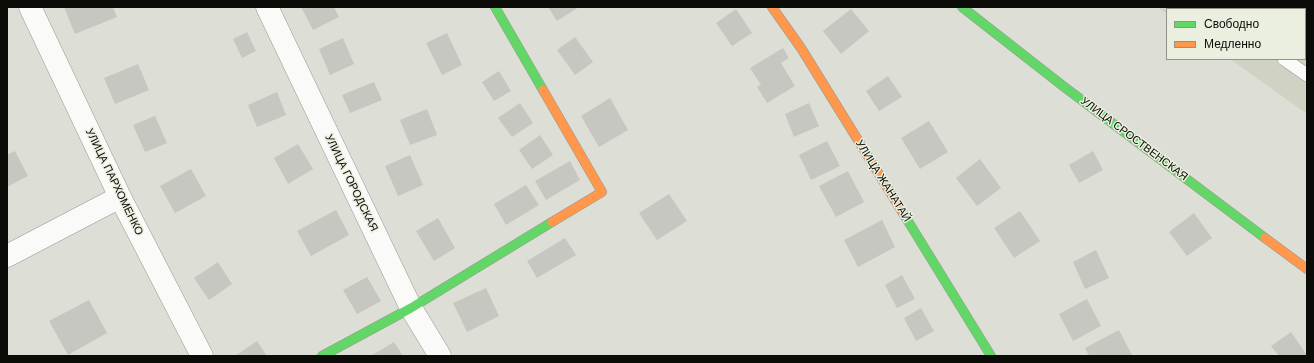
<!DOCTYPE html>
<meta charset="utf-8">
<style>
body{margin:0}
#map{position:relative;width:1314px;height:363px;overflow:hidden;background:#ddded6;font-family:Arial,sans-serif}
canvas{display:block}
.frame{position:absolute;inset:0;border:8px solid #0b0c07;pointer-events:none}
.legend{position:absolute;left:1166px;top:8px;width:140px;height:52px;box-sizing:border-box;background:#ebefe0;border:1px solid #919489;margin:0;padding:5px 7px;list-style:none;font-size:12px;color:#0b0c07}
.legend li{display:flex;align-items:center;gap:8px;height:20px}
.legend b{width:20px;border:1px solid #919489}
</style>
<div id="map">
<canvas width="1314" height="363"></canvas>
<div class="frame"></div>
<ul class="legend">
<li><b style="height:5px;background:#63d668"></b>Свободно</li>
<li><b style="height:5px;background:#ff974d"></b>Медленно</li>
</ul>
</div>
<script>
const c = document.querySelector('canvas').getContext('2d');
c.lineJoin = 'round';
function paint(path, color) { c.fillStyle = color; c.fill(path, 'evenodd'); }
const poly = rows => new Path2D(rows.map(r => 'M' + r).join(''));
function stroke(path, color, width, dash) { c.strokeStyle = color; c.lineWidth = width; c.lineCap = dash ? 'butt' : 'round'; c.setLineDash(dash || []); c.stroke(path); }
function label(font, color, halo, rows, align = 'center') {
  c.font = font + ' Arial,sans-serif'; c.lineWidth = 3; c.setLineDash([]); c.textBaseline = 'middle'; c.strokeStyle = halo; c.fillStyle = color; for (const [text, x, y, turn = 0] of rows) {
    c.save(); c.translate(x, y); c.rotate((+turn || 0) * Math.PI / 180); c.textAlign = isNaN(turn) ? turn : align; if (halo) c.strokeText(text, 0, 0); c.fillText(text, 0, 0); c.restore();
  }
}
const built = poly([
 [1157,7,1307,7,1307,114,1230,59,1305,59,1305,9,1167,9,1167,14]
]);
const building = poly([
 [64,7,113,7,117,17,75,34],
 [301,7,334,7,339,17,313,30],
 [548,7,579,7,557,21],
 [736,9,752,33,732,46,716,23],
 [851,9,869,31,841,54,823,31],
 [247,32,256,51,242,58,233,39],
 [447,33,462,65,442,75,426,43],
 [575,37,593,62,575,75,557,50],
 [343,38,354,64,330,75,319,49],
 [783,48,789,58,781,63,795,86,767,103,757,87,761,85,750,68],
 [138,64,149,90,115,104,104,78],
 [499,71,511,91,494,101,482,82],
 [888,76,902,97,879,111,866,91],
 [374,82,382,100,350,113,342,95],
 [277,92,286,115,257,127,248,105],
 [610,98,628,130,599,147,581,116],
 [520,103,533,123,512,137,498,118],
 [809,103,819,126,794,137,785,114],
 [427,109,437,135,410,145,400,120],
 [155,116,167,143,145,152,133,125],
 [929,121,948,152,920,169,901,138],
 [540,135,553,155,532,169,519,150],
 [827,141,840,166,811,180,799,155],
 [298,144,313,169,288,184,274,158],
 [15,151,28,176,7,187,7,155],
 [1093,151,1103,170,1079,183,1069,165],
 [410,155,423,185,398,196,385,166],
 [980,159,1001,188,977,206,956,178],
 [570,161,580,180,546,200,535,181],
 [191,169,206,196,175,213,160,186],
 [848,171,864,202,836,217,819,186],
 [526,185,539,205,506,225,494,204],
 [669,194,687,221,657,240,639,213],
 [336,210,349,235,311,256,297,231],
 [1020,211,1040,241,1014,258,994,228],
 [1194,213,1212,238,1187,256,1169,232],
 [438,218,455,248,434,261,416,231],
 [882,220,895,247,858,267,844,240],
 [565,238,576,255,537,278,527,261],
 [1096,250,1109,278,1085,289,1073,262],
 [218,262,232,284,209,300,194,278],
 [902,275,915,299,897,308,885,285],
 [367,277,381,301,357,314,343,290],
 [486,288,499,316,467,332,453,303],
 [1087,299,1101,326,1073,341,1059,314],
 [89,300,107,333,68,355,49,321],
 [921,308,934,331,916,341,904,318],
 [1119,330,1132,355,1089,356,1085,348],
 [1291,332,1307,355,1307,356,1279,356,1271,346],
 [257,341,267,356,235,356],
 [394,342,403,356,371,356]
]);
const lane = poly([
 [1210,7,1213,9],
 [1284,59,1307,75]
]);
const street = poly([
 [30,7,120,197,202,356],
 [267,7,411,308,440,356],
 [7,256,120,197]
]);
const fast = poly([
 [495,7,543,90],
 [962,7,1063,86,1265,238],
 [903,213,991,356],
 [322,356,411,308,552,222]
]);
const slow = poly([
 [772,7,801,48,903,213],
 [543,90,602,192,552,222],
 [1265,238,1307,269]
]);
const streetNames = [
 ["УЛИЦА СРОСТВЕНСКАЯ",1134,139,37],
 ["УЛИЦА ЖАНАТАЙ",883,181,58],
 ["УЛИЦА ПАРХОМЕНКО",114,182,64],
 ["УЛИЦА ГОРОДСКАЯ",351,183,64]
];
paint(built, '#d0d3c4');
paint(building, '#c6c7c0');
stroke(lane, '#999a93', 14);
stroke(street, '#999a93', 23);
stroke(fast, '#999a93', 10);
stroke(slow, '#999a93', 10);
stroke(lane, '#fafaf9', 13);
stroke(street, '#fafaf9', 22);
stroke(fast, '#63d668', 9);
stroke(slow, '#ff974d', 9);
label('11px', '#0b0c07', '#ebefe0', streetNames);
</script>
